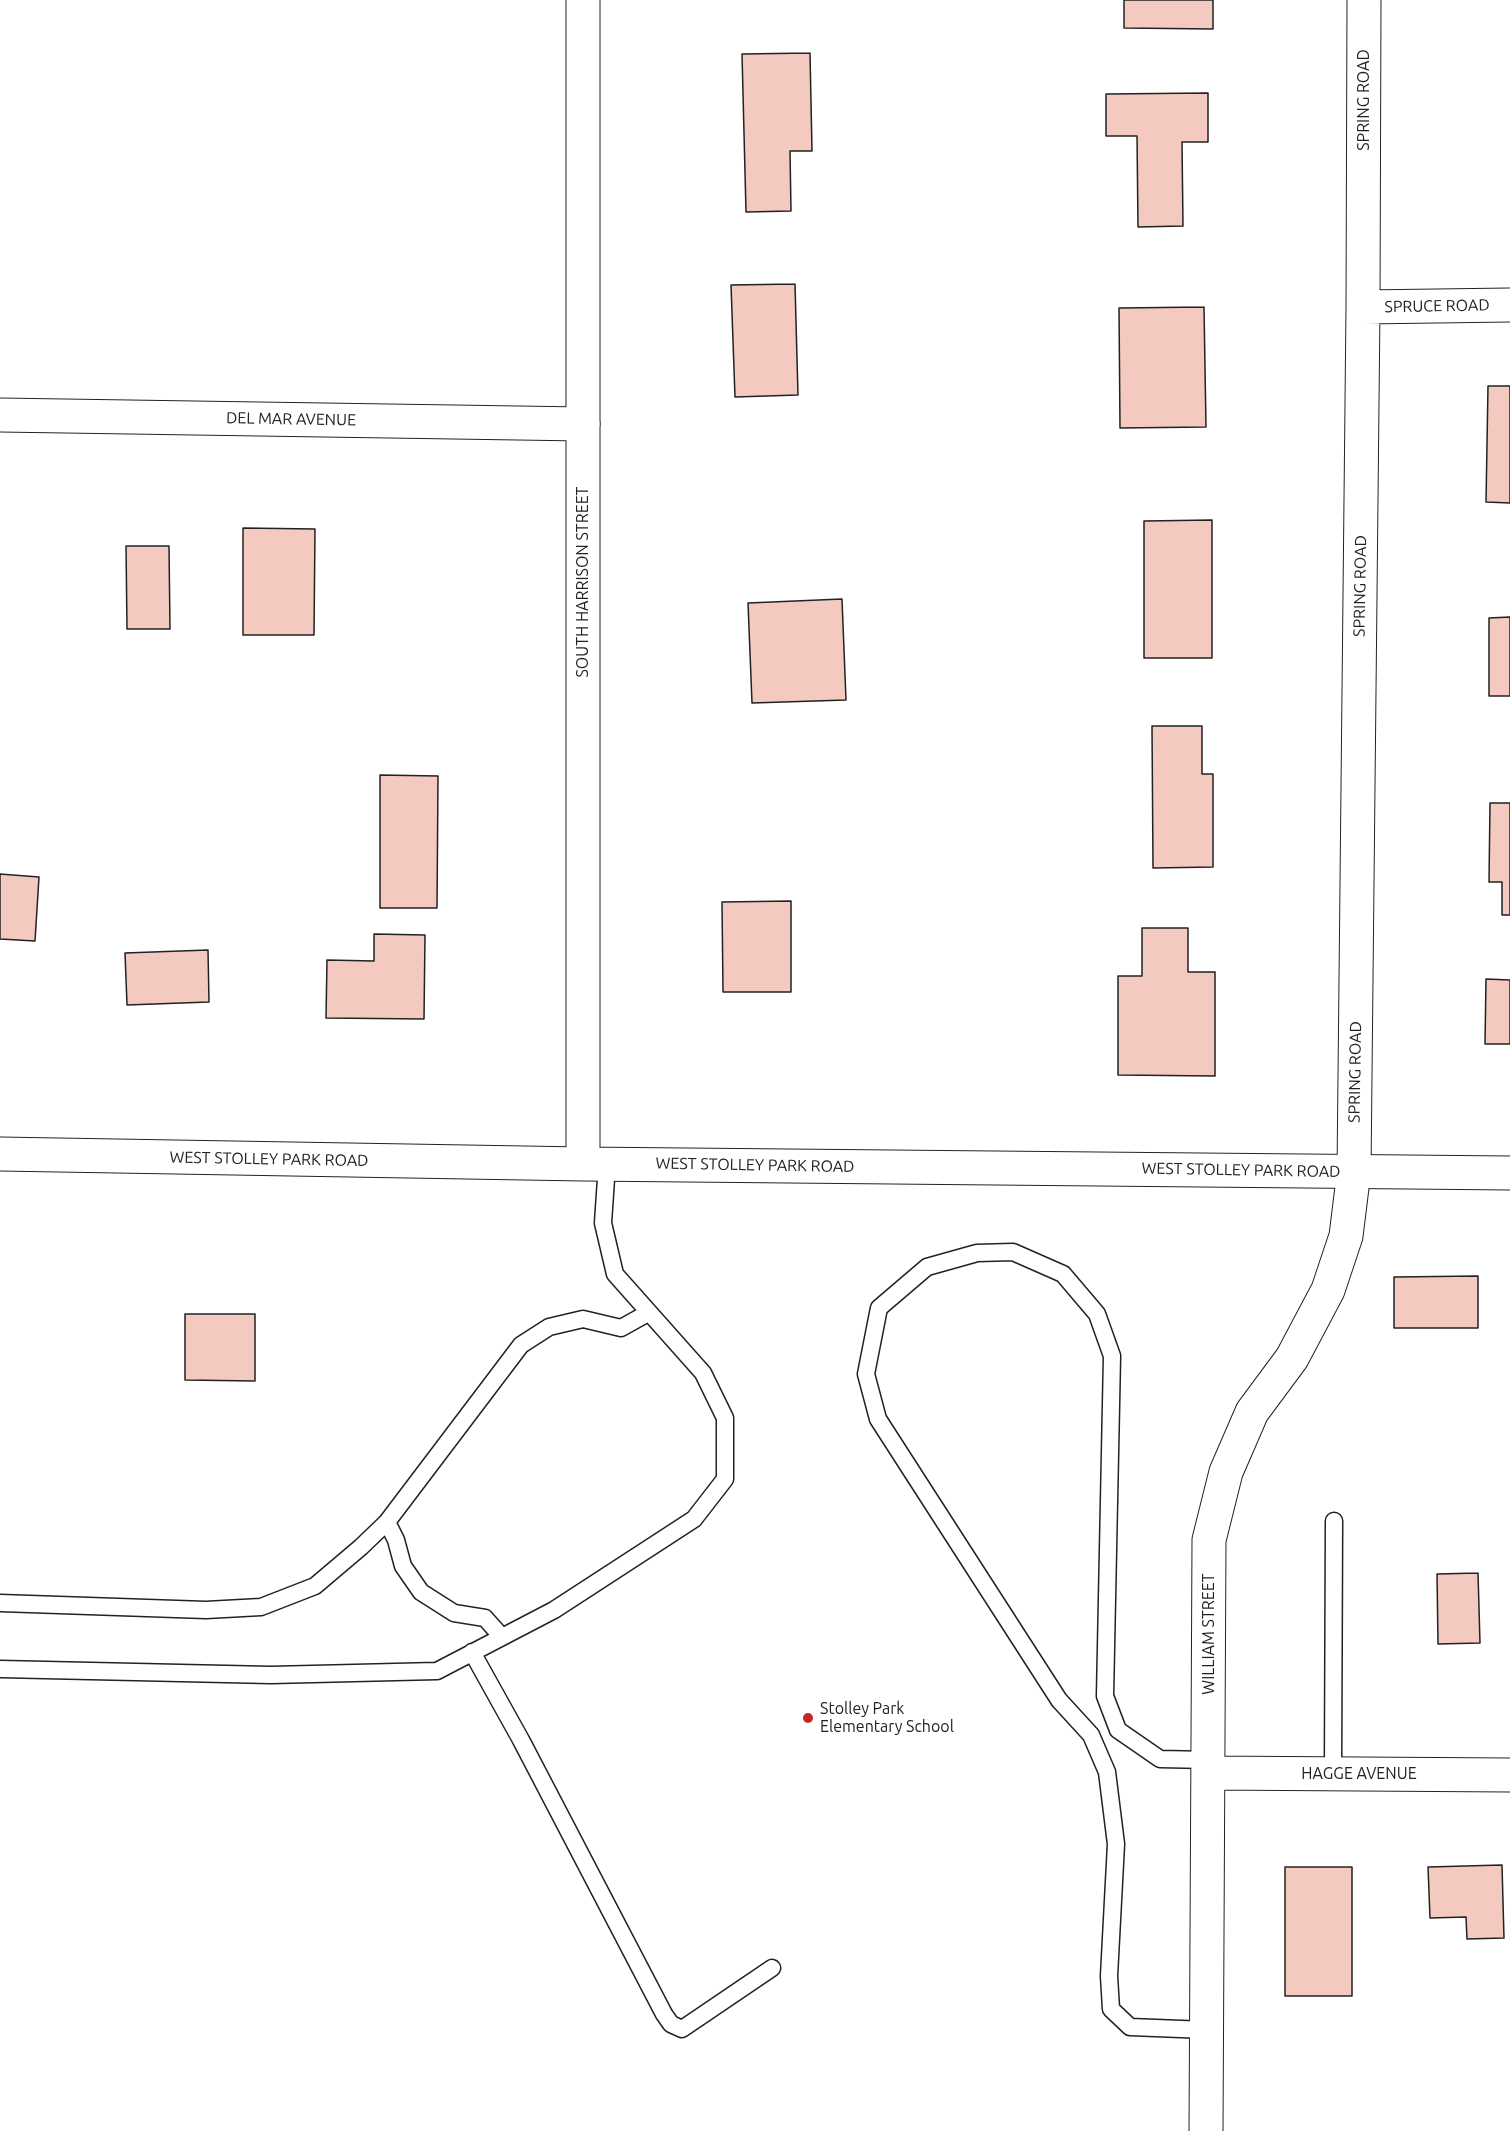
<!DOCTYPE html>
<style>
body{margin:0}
canvas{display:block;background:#fff}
</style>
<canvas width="1510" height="2131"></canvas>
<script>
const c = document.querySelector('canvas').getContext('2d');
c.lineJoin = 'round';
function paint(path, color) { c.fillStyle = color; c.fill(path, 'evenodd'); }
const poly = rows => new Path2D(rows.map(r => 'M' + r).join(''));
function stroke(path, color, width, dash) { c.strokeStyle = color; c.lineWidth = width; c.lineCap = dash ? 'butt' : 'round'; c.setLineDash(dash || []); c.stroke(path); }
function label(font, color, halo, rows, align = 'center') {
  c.font = font + ' Ubuntu,sans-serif'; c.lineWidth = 4.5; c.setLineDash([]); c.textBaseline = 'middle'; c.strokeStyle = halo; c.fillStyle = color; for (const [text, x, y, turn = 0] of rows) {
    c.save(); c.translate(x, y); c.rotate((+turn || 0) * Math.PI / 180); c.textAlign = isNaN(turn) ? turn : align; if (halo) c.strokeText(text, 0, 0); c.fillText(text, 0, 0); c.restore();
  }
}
const building = poly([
 [1124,0,1213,0,1213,29,1124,28,1124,0],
 [810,53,812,151,790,151,791,211,746,212,742,54,810,53],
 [1208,93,1208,142,1182,142,1183,226,1138,227,1137,136,1106,136,1106,94,1208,93],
 [795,284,798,395,735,397,731,285,795,284],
 [1204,307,1206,427,1120,428,1119,308,1204,307],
 [1488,386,1510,386,1510,503,1486,502,1488,386],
 [1212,520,1212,658,1144,658,1144,521,1212,520],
 [243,528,315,529,314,635,243,635,243,528],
 [126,546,169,546,170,629,127,629,126,546],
 [842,599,846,700,752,703,748,603,842,599],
 [1510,617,1510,696,1489,696,1489,618,1510,617],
 [1152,726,1202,726,1202,774,1213,774,1213,867,1153,868,1152,726],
 [380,775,438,776,437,908,380,908,380,775],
 [1490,803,1510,803,1510,915,1502,915,1502,882,1489,882,1490,803],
 [0,874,39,877,35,941,0,939,0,874],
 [791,901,791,992,723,992,722,902,791,901],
 [1142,928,1188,928,1188,972,1215,972,1215,1076,1118,1075,1118,976,1142,976,1142,928],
 [374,934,425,935,424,1019,326,1018,327,960,374,961,374,934],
 [208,950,209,1002,127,1005,125,953,208,950],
 [1486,979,1510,980,1510,1044,1485,1044,1486,979],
 [1478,1276,1478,1328,1394,1328,1394,1277,1478,1276],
 [185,1314,255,1314,255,1381,185,1380,185,1314],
 [1478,1573,1480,1643,1438,1644,1437,1574,1478,1573],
 [1502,1865,1504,1938,1467,1939,1466,1917,1430,1918,1428,1867,1502,1865],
 [1285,1867,1352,1867,1352,1996,1285,1996,1285,1867]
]);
const service = poly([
 [387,1522,396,1540,403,1566,421,1592,454,1613,485,1618,502,1637],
 [0,1603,206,1610,261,1607,315,1586,361,1547,387,1522,521,1345,549,1327,583,1319,621,1328,648,1313],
 [472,1652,521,1740,664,2014,671,2024,682,2029,772,1968],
 [0,1669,271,1675,437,1671,554,1610,694,1519,725,1479,725,1418,703,1373,615,1274,603,1223,607,1164],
 [1333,1774,1334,1521],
 [1207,2030,1130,2027,1111,2009,1109,1976,1116,1844,1107,1772,1091,1735,1059,1700,878,1419,866,1374,879,1308,927,1267,977,1253,1013,1252,1063,1274,1097,1314,1112,1356,1105,1696,1118,1730,1160,1759,1209,1760]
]);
const minor = poly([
 [1363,307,1510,305],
 [0,415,583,424],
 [1209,1773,1510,1775],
 [1206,2131,1209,1540,1226,1472,1252,1412,1292,1358,1328,1290,1346,1236,1354,1171,1363,307,1364,0]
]);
const secondary = poly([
 [583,0,583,1164],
 [0,1154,583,1164,1510,1173]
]);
const markers = [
 [808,1718,6,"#c62828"]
];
const streetNames = [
 ["SPRING ROAD",1364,100,-90],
 ["SPRUCE ROAD",1437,306,-1],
 ["DEL MAR AVENUE",291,419,1],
 ["SOUTH HARRISON STREET",583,582,-90],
 ["SPRING ROAD",1360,586,-89],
 ["SPRING ROAD",1355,1072,-89],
 ["WEST STOLLEY PARK ROAD",269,1159,1],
 ["WEST STOLLEY PARK ROAD",755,1165,1],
 ["WEST STOLLEY PARK ROAD",1241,1170,1],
 ["WILLIAM STREET",1209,1634,-90],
 ["HAGGE AVENUE",1359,1774]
];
const poiNames = [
 ["Stolley Park",820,1709],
 ["Elementary School",820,1727]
];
paint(building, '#f3c9c0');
stroke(building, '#222', 1.5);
stroke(service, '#222', 19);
stroke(minor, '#222', 35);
stroke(secondary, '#222', 35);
stroke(service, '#fff', 16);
stroke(minor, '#fff', 33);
stroke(secondary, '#fff', 33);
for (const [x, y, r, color] of markers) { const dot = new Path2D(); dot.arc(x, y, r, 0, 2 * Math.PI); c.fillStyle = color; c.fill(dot); stroke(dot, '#fff', 2); }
label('16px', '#222', '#fff', streetNames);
label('16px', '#222', '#fff', poiNames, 'left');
</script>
